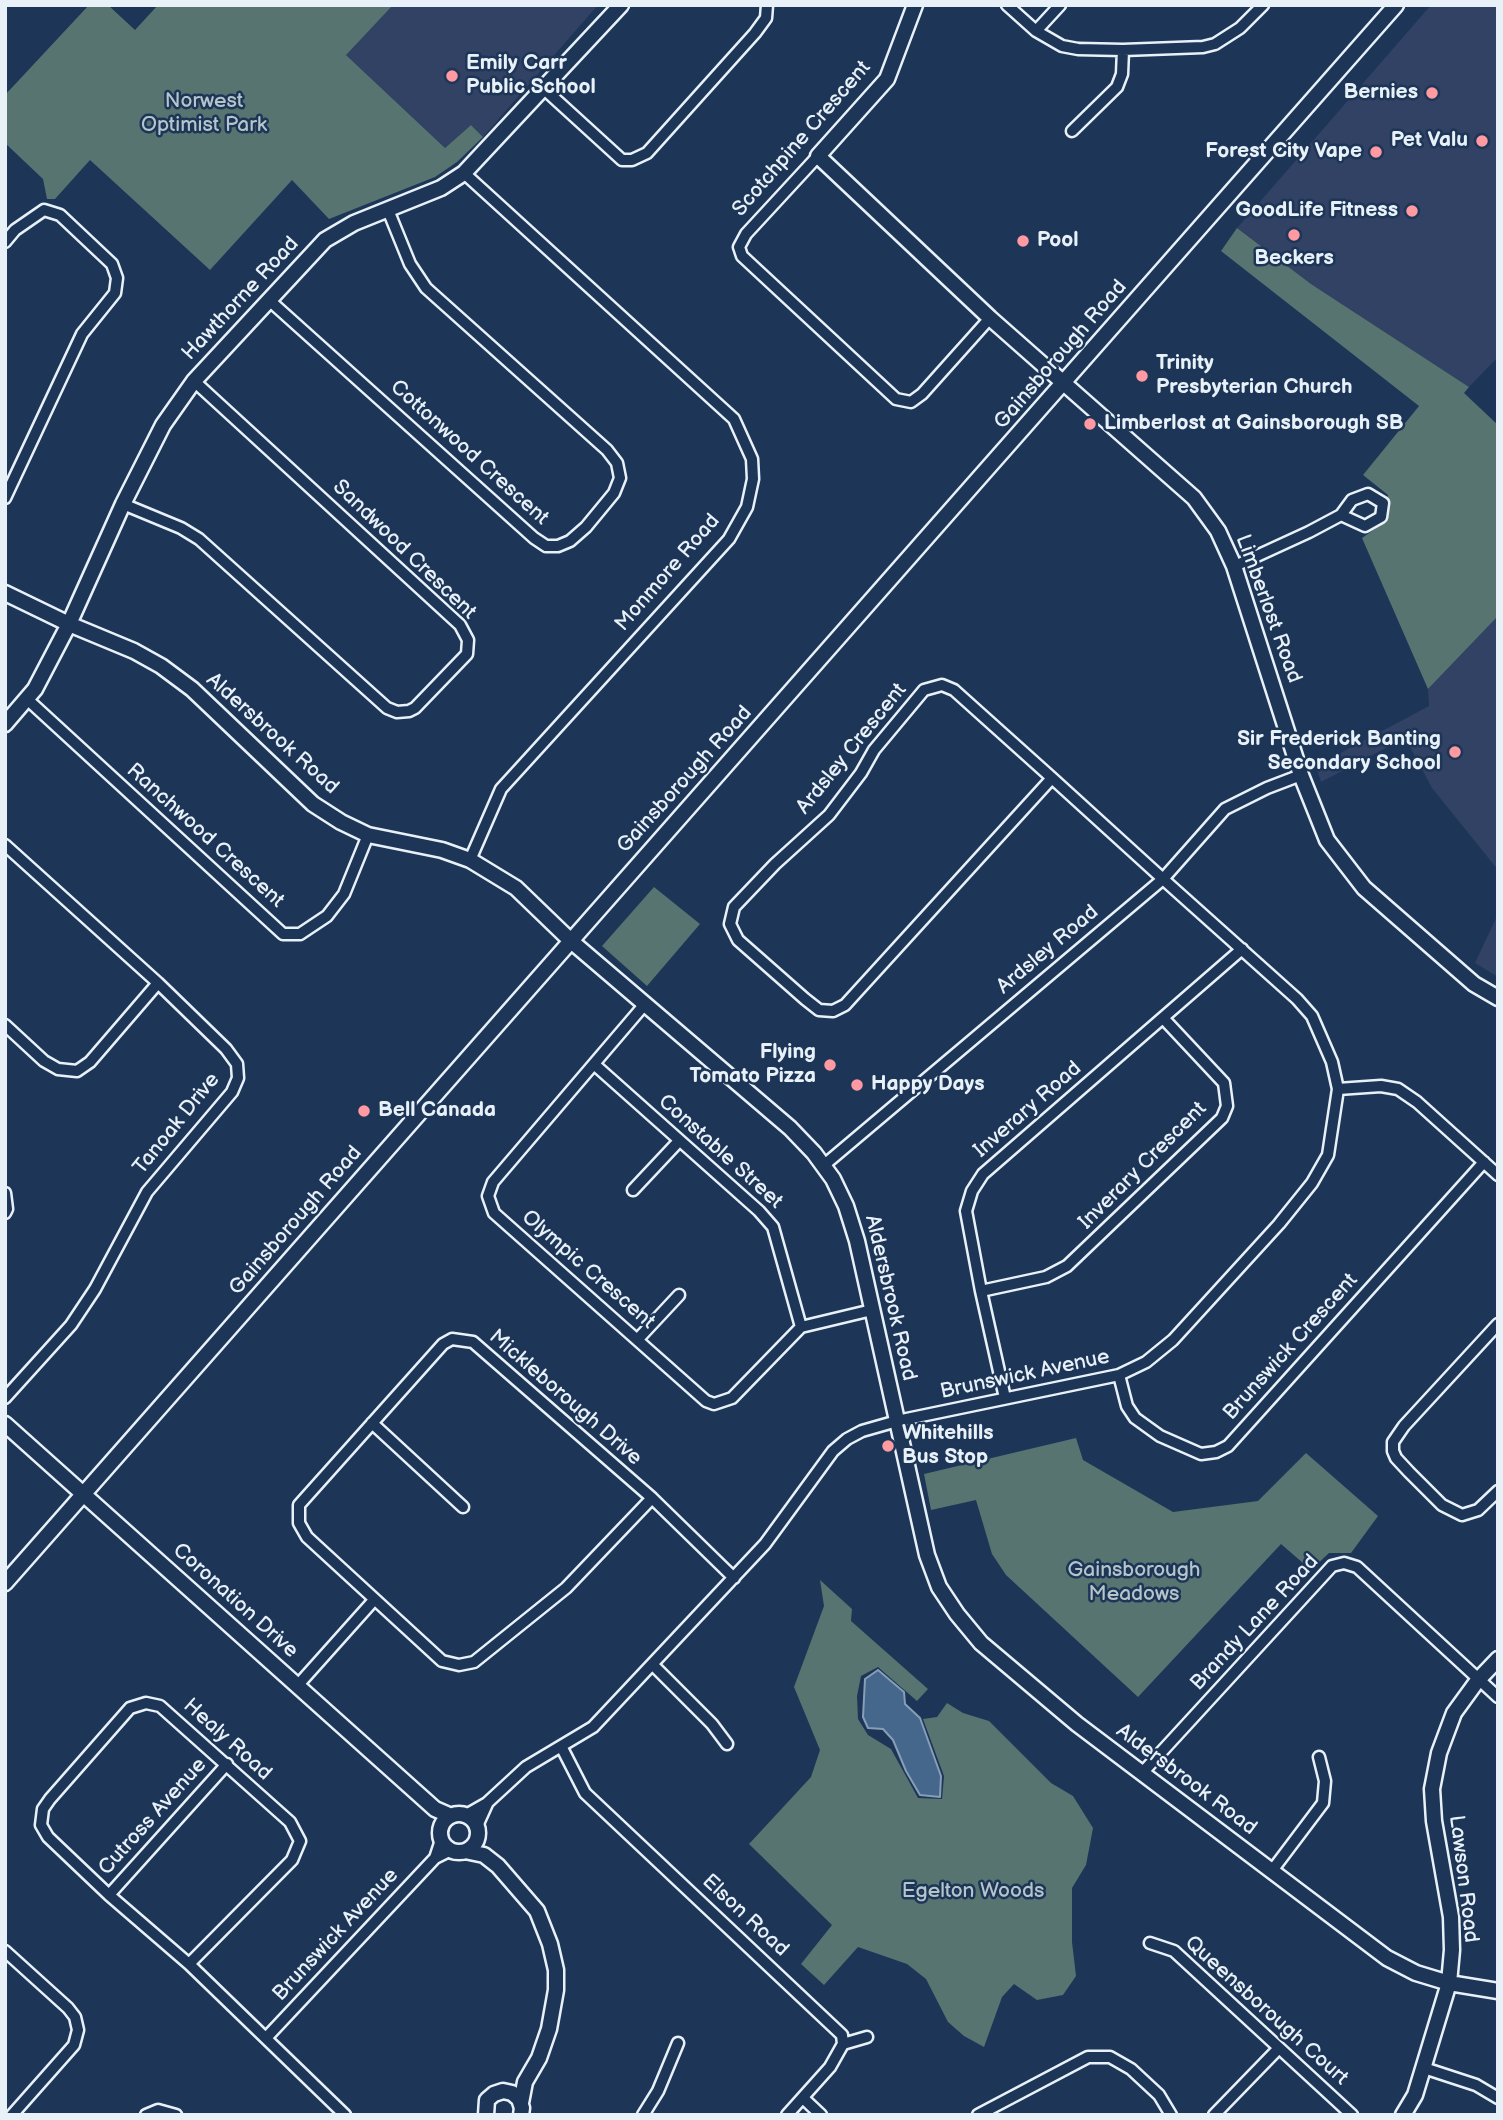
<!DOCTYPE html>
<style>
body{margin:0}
#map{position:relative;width:1503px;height:2120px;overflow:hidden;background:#1d3557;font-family:"Balsamiq Sans",sans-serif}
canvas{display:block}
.frame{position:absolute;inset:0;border:7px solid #e8f1f8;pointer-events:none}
</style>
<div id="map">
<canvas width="1503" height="2120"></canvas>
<div class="frame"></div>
</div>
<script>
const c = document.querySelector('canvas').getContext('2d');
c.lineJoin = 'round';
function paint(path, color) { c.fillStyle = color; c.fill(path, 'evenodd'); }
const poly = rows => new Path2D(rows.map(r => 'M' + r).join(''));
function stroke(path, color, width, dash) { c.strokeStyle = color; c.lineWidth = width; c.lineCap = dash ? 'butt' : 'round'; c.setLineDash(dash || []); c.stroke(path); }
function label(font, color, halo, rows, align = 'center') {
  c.font = font + ' "Balsamiq Sans",sans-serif'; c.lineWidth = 5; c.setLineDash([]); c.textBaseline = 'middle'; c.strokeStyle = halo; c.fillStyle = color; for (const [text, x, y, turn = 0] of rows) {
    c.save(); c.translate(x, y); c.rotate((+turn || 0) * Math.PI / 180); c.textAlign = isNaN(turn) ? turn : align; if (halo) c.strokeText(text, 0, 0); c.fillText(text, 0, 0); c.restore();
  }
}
const built = poly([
 [393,5,598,5,483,137,471,125,445,148,345,54],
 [1431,5,1498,5,1498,357,1469,387,1311,284,1237,228],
 [1498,616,1498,870,1432,788,1405,738,1321,782,1316,766,1429,706,1428,689],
 [1498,914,1498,977,1475,963]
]);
const green = poly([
 [89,5,108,5,135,30,158,5,393,5,346,55,445,148,471,125,483,137,457,162,435,177,329,219,292,180,210,270,90,160,55,199,47,199,43,179,5,143,5,95],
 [1237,228,1311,284,1469,387,1464,393,1498,425,1498,616,1428,689,1362,538,1382,524,1388,495,1363,475,1419,406,1221,251],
 [654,887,700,924,647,986,602,946],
 [1076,1438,1083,1460,1173,1512,1258,1501,1306,1453,1378,1516,1351,1553,1329,1553,1311,1570,1281,1544,1138,1697,1006,1575,992,1554,976,1500,931,1510,924,1474],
 [820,1580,852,1609,851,1621,928,1689,917,1701,878,1667,861,1676,857,1696,858,1719,868,1735,891,1749,918,1798,942,1799,944,1776,923,1719,937,1717,947,1703,963,1713,989,1721,1051,1783,1073,1796,1093,1828,1086,1865,1072,1888,1072,1942,1076,1976,1063,1995,1037,2000,1014,1984,1002,1997,984,2047,964,2036,948,2022,926,1979,907,1964,858,1947,824,1985,801,1964,832,1925,749,1844,811,1777,820,1750,794,1687,824,1606]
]);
const water = poly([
 [878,1670,904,1692,905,1704,920,1718,941,1776,940,1797,920,1795,906,1771,893,1740,883,1729,868,1728,863,1717,865,1679,878,1670]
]);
const street = poly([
 [1007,5,1036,31,1062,46,1078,49,1123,50,1203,47,1215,44,1240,28,1263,5],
 [1036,31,1060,5],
 [542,87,622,160,632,160,647,153,755,33,766,18,767,5],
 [1072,131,1117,87,1122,74,1123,50],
 [818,156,746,234,739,247,742,256,896,399,911,402,922,394,990,318],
 [464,173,734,419,752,459,753,479,747,507,729,539,501,789,470,860],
 [5,242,15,230,44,210,60,215,112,264,117,278,115,293,82,334,5,498],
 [269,300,534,538,546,546,558,546,570,541,586,527,614,493,620,478,617,463,607,450,426,288,410,264,388,210],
 [123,504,181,528,199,539,387,708,397,712,409,711,415,708,467,654,468,640,460,625,194,381],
 [1235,566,1309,532,1341,515,1365,526,1381,517,1383,503,1368,494,1352,500,1341,515],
 [27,699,283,934,300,934,327,916,344,894,368,835],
 [5,845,158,983,226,1049,237,1064,238,1078,232,1092,147,1192,95,1289,71,1325,5,1398],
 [645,1004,493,1182,488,1196,494,1213,706,1401,714,1404,732,1398,801,1327,872,1310],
 [5,1025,44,1061,58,1069,77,1071,90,1062,158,983],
 [595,1065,759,1211,773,1227,801,1327],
 [1338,1089,1381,1086,1398,1089,1417,1102,1498,1175],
 [823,1166,1163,879,1225,809,1267,788,1301,775],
 [633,1190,679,1141],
 [5,1193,7,1209,5,1213],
 [981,1291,1046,1277,1067,1266,1222,1118,1227,1106,1224,1083,1164,1019],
 [1498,1324,1404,1426,1393,1442,1393,1451,1396,1458,1409,1472,1442,1505,1462,1515,1478,1510,1498,1491],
 [638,1339,679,1295],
 [1119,1375,1127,1406,1135,1418,1160,1436,1201,1454,1216,1452,1228,1446,1484,1162],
 [1005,1398,981,1291,966,1211,972,1191,983,1174,1242,949],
 [372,1423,463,1507],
 [652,1498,473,1342,452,1339,443,1344,299,1505,299,1523,307,1537,442,1661,459,1665,474,1662,566,1588,652,1498,734,1578],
 [653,1665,712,1724,727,1744],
 [298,1685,374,1600],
 [562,1748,585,1793,842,2035,843,2044,830,2067,787,2115],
 [1143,1772,1332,1566,1344,1563,1357,1567,1498,1697],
 [466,1815,487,1803,526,1767,593,1727,765,1544,833,1451,847,1439,862,1431,897,1421,1119,1375,1146,1362,1173,1340,1279,1224,1312,1183,1328,1155,1338,1089,1332,1062,1312,1016,1297,999,1163,879,1052,778,954,690,942,685,924,690,874,750,861,773,829,815,775,864,734,907,730,924,738,940,805,999,819,1010,833,1011,845,1005,855,994,1052,778],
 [477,1826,487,1804],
 [435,1858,441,1840],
 [1271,1872,1323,1803,1325,1781,1319,1757],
 [109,1895,227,1764],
 [1150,1943,1174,1951,1352,2115],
 [5,1951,68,2008,75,2017,78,2030,74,2045,12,2115],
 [189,1964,292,1860,300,1841,290,1822,160,1706,146,1703,130,1708,50,1799,43,1809,41,1825,48,1837,109,1895,189,1964,345,2115],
 [266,2038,435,1858,451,1850],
 [843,2044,867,2037],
 [1424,2068,1476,2085,1498,2098],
 [803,2098,821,2115],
 [146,2115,158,2110,176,2115],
 [643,2115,658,2091,678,2043],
 [978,2115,1088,2057,1110,2057,1131,2069,1159,2095,1171,2115],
 [1214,2115,1279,2048]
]);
const secondary = poly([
 [915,5,887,79,818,156,990,318,1194,498,1218,531,1234,566,1301,775,1327,840,1364,888,1474,984,1498,998],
 [5,593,69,624,134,651,161,666,192,689,313,804,341,822,368,835,442,850,470,860,516,888,571,941,790,1128,814,1153,833,1179,846,1206,857,1241,927,1555,939,1587,957,1614,981,1643,1077,1724,1387,1958,1416,1973,1449,1983,1498,1991],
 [5,724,35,689,69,624,123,504,163,425,194,381,325,240,354,223,441,188,464,173,621,5],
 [5,1424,435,1809,451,1816],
 [5,1583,1396,5],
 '440 1833a19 19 0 1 1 38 0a19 19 0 1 1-38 0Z',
 [465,1851,484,1855,498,1866,537,1911,550,1944,556,1970,556,1990,549,2029,539,2058,525,2082,521,2103],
 [486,2115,487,2100,494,2094,503,2091,512,2093,519,2099,522,2108,521,2115],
 [1403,2115,1415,2095,1449,1983,1452,1950,1451,1917,1434,1821,1432,1789,1439,1753,1454,1713,1478,1680,1498,1659]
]);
const markers = [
 [452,76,7,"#ff9aa2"],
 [1432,93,7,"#ff9aa2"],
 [1482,141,7,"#ff9aa2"],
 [1376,152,7,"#ff9aa2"],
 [1412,211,7,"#ff9aa2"],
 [1294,235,7,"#ff9aa2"],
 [1023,241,7,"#ff9aa2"],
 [1142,376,7,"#ff9aa2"],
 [1090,424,7,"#ff9aa2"],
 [1455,752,7,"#ff9aa2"],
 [830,1065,7,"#ff9aa2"],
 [857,1085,7,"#ff9aa2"],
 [364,1111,7,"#ff9aa2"],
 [888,1446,7,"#ff9aa2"]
];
const poiNames = [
 ["Emily Carr",466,64],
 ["Public School",466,88],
 ["Bernies",1418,93,"right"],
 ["Pet Valu",1468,141,"right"],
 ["Forest City Vape",1362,152,"right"],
 ["GoodLife Fitness",1398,211,"right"],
 ["Pool",1037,241],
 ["Beckers",1294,259,"center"],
 ["Trinity",1156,364],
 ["Presbyterian Church",1156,388],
 ["Limberlost at Gainsborough SB",1104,424],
 ["Sir Frederick Banting",1441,740,"right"],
 ["Secondary School",1441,764,"right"],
 ["Flying",816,1053,"right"],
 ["Tomato Pizza",816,1077,"right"],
 ["Happy Days",871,1085],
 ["Bell Canada",378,1111],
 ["Whitehills",902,1434],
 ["Bus Stop",902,1458]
];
const parkNames = [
 ["Norwest",204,102],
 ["Optimist Park",204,126],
 ["Gainsborough",1134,1571],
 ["Meadows",1134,1595],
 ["Egelton Woods",973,1892]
];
const streetNames = [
 ["Scotchpine Crescent",802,139,-49],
 ["Hawthorne Road",241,299,-47],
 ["Gainsborough Road",1061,355,-49],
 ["Cottonwood Crescent",469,453,42],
 ["Sandwood Crescent",404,550,44],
 ["Monmore Road",668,573,-49],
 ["Limberlost Road",1268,609,70],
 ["Aldersbrook Road",272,734,42],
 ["Ardsley Crescent",852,749,-51],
 ["Gainsborough Road",685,780,-48],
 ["Ranchwood Crescent",205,836,42],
 ["Ardsley Road",1048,950,-40],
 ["Inverary Road",1028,1110,-41],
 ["Tanoak Drive",177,1124,-51],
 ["Constable Street",720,1152,42],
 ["Inverary Crescent",1143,1166,-45],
 ["Gainsborough Road",296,1221,-49],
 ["Olympic Crescent",588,1270,41],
 ["Aldersbrook Road",890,1298,77],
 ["Brunswick Crescent",1291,1347,-48],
 ["Brunswick Avenue",1025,1375,-12],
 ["Mickleborough Drive",565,1398,41],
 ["Coronation Drive",235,1601,42],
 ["Brandy Lane Road",1255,1623,-47],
 ["Healy Road",227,1740,42],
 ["Aldersbrook Road",1186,1780,37],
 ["Cutross Avenue",153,1817,-48],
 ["Lawson Road",1463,1879,83],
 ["Elson Road",745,1916,43],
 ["Brunswick Avenue",336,1935,-47],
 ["Queensborough Court",1266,2011,42]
];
paint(built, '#314264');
paint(green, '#577471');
paint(water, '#46678c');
stroke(water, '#879eb7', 2);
stroke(street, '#e8f1f8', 15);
stroke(secondary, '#e8f1f8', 19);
stroke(street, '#1d3557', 10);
stroke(secondary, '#1d3557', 14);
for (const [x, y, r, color] of markers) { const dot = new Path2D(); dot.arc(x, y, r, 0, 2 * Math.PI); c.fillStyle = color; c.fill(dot); stroke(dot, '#1d3557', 2.5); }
label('bold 21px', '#e8f1f8', '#1d3557', poiNames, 'left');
label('21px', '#b5c5c9', '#1d3557', parkNames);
label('21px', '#e8f1f8', '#1d3557', streetNames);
</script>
